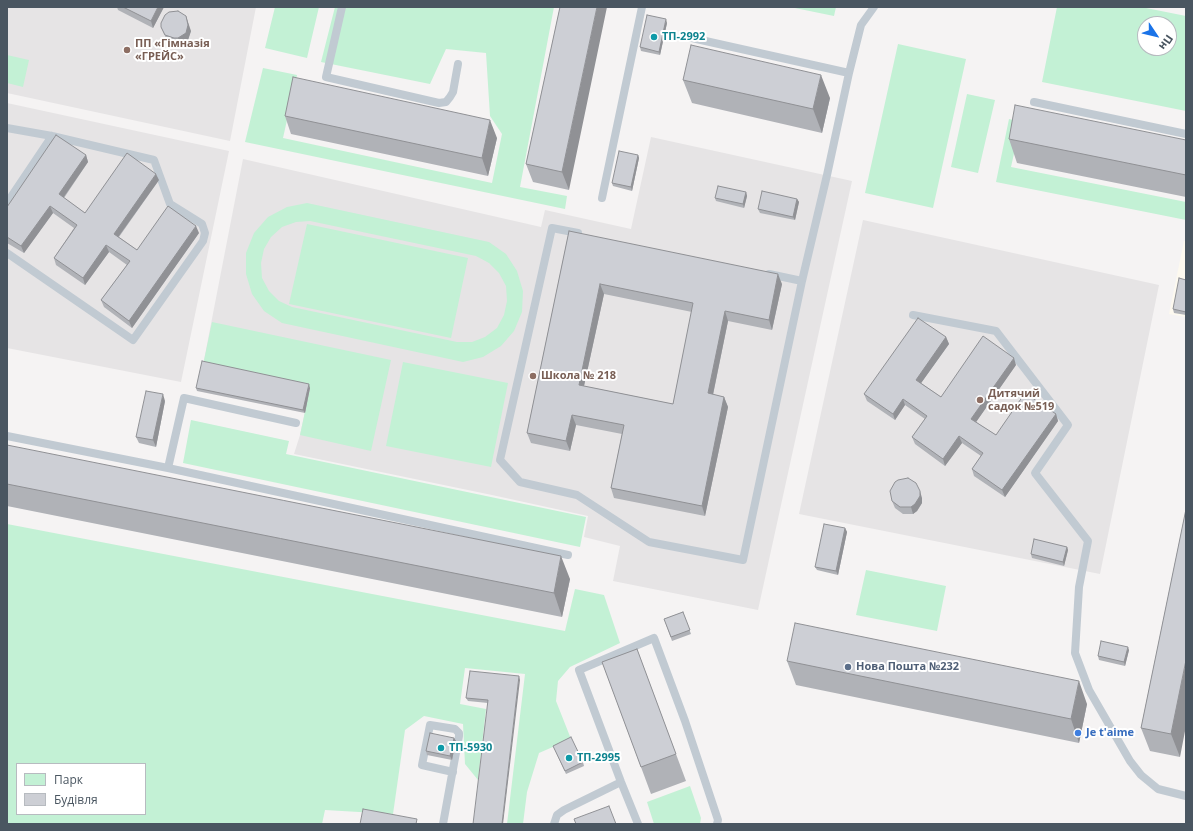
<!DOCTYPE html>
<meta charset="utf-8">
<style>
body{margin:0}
#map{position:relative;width:1193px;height:831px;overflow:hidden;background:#f5f3f3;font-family:"Open Sans",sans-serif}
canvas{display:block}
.frame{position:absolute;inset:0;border:8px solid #4a5661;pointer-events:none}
.legend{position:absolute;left:16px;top:763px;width:130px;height:52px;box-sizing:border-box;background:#fff;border:1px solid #b7bbc0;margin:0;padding:5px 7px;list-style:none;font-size:12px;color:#4a5661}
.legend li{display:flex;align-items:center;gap:8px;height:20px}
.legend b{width:20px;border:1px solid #b7bbc0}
.north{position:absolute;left:1137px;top:16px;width:40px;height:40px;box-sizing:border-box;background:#fff;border:1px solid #b7bbc0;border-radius:50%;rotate:125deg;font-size:11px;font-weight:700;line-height:16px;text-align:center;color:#4a5661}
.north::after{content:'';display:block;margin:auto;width:14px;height:18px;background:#1a73e8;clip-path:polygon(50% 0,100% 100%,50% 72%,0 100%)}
</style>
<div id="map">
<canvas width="1193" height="831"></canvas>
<div class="frame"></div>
<ul class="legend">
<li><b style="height:11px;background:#c3f1d5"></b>Парк</li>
<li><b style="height:11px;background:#cdcfd5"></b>Будівля</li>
</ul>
<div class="north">Пн</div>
</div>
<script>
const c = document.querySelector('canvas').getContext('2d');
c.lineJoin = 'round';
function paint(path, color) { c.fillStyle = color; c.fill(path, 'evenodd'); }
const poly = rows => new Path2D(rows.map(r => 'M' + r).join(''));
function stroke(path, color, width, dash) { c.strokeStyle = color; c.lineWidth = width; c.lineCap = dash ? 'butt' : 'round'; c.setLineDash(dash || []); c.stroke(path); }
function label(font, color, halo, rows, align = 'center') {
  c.font = font + ' "Open Sans",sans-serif'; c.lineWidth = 4; c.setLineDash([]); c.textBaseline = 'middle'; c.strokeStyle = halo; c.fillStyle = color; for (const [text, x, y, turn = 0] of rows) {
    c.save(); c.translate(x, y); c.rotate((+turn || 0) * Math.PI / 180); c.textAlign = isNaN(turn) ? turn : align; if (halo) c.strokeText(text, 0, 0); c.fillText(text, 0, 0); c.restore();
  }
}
const commercial = poly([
 [1184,241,1186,241,1186,317,1169,314]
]);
const education = poly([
 [7,7,256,7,230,141,7,93],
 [7,103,229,151,181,382,7,348],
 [651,137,852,181,758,610,613,581,620,546,584,537,588,516,492,495,294,454,300,435,310,388,203,365,243,159,541,227,545,210,631,229],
 [863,220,1159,285,1100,574,799,514]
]);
const green = poly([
 [275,7,319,7,307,58,265,48],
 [335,7,554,7,520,187,567,196,565,209,245,142,263,68,297,75,283,138,492,183,502,134,490,116,486,53,446,49,430,84,321,62],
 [790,7,836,7,834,16],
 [1057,7,1141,7,1186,16,1186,111,1042,82],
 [1145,24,1169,24,1169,48,1145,48],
 [898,44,966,59,933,208,865,193],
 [7,55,29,60,23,87,7,83],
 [967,94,995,100,978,173,951,167],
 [1009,119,1021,122,1011,167,1186,202,1186,220,996,182],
 [307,203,489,242,506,254,517,271,523,291,522,312,514,331,501,346,483,357,463,362,282,323,264,311,252,294,246,274,246,253,254,233,268,217,287,207],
 [310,221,476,256,489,263,499,273,506,286,507,301,504,315,497,328,485,337,472,342,457,342,292,307,279,301,269,291,262,278,261,263,264,249,271,237,282,227,296,222],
 [307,224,468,258,451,338,289,304],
 [212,322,391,360,371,451,300,435,310,388,203,365],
 [403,362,508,383,491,467,386,446],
 [191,420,289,441,286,454,586,517,580,547,183,463],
 [7,524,565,631,575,589,604,595,620,643,570,667,558,681,556,701,571,739,539,753,527,792,523,824,507,824,525,674,465,668,460,704,486,709,478,780,465,764,463,724,424,716,405,730,393,814,325,810,322,824,7,824],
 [17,764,145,764,145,814,17,814],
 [866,570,946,586,937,631,856,615],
 [690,786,701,818,700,824,654,824,647,802]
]);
const service = poly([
 [342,7,326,77,439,103,446,102,450,97,453,92,458,64],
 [683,36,849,73],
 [1034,102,1186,134],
 [7,128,52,136,154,160,170,204,202,224,205,233,203,241,196,251,133,340,7,253],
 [602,198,642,7],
 [7,203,52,136],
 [578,233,552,228,500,460,520,482,577,495,649,542,743,560,802,281,827,175,849,73,861,25,874,7],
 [769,274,802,281],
 [913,315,996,331,1068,425,1035,473,1088,541,1079,587,1075,653,1089,690,1130,761,1141,775,1158,789,1186,796],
 [7,436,168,468,568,555],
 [168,468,184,398,296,423],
 [443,824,459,736,459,733,455,729,430,725,422,765,453,772],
 [554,824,557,815,564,810,621,782],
 [638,824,621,782,579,670,654,638,685,721,718,820,717,824]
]);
const wall = poly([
 [117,7,164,7,153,28,118,10],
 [560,7,569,190,533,182,526,164],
 [667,23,660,55,641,51,640,47],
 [161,27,191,31,188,40,181,45,176,45,168,42,164,34],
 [683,80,830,98,822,133,692,103],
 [285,116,497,138,488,176,291,134],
 [1009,139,1186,140,1186,197,1017,163],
 [86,155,88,162,64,198,85,213,159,180,119,237,137,250,199,233,132,328,104,307,101,300,127,265,109,252,85,285,56,265,54,258,74,228,53,213,24,253,7,243,7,207],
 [638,155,639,158,632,191,613,186,612,183],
 [746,192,747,196,744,208,716,201,715,198],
 [797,199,799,202,795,220,760,213,758,209],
 [569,231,782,284,772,330,728,321,713,395,724,397,728,407,705,516,614,498,611,488,622,434,576,425,570,451,531,443,527,433],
 [604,294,692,312,673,404,584,386],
 [1186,280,1186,315,1174,313,1173,309],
 [946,337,949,344,921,383,941,397,1016,365,976,422,996,435,1056,414,1058,421,1005,497,974,476,972,469,981,456,962,443,945,466,915,444,912,437,925,419,905,405,895,420,867,401,864,394],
 [196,388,310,388,305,413,197,391],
 [165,401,156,447,139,443,136,437],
 [7,445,570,579,562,617,7,506],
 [922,498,922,503,917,511,913,514,903,514,895,508,892,501],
 [1186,509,1180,757,1150,751,1141,728],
 [845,528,847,532,838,575,817,570,815,567],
 [1067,547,1068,550,1064,566,1032,558,1031,554],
 [683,612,691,634,672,641,664,619],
 [637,649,686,781,651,794,602,662],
 [1129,650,1125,666,1099,660,1098,656],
 [787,661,1087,704,1079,743,796,685],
 [520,680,488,703,468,701,466,698],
 [454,738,456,741,452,760,427,755,426,751],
 [553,746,583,762,584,766,566,774]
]);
const shadedWall = poly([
 [158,7,164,7,153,28,151,21],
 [597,7,607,7,569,190,562,172],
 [186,16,191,31,188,40,181,45,178,38],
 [666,19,667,23,660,55,659,52],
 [821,75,830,98,822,133,813,109],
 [490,120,497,138,488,176,482,158],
 [86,155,88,162,61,201,59,194],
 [638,155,639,158,632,191,631,187],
 [156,174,159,180,116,240,114,234],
 [746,192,747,196,744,208,743,204],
 [797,199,799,202,795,220,793,217],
 [50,206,53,213,24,253,21,246],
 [196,226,199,233,132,328,129,321],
 [106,245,109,252,85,285,83,278],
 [778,274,782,284,772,330,769,320],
 [600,284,604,294,582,395,579,385],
 [725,311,728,321,711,404,708,393],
 [946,337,949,344,919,386,916,380],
 [1014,358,1016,365,974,425,971,419],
 [309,384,310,388,305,413,303,410],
 [163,394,165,401,156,447,153,440],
 [724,397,728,407,705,516,702,506],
 [903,399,905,405,895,420,893,414],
 [1056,414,1058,421,1005,497,1002,490],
 [572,415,576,425,570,451,566,441],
 [959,436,962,443,945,466,943,459],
 [920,491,922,498,922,503,917,511,913,514,911,507],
 [845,528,847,532,838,575,836,571],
 [1067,547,1068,550,1064,566,1063,562],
 [561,556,570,579,562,617,554,593],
 [1128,647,1129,650,1125,666,1124,662],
 [1186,660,1186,726,1180,757,1171,734],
 [519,676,520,680,503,824,502,824],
 [1079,681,1087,704,1079,743,1071,719],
 [454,738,456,741,452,760,450,756]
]);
const building = poly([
 [123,7,158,7,151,21,123,7],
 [560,7,597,7,562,172,526,164,560,7],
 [178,11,186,16,188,25,186,33,178,38,174,38,165,35,161,27,161,23,165,15,169,12,178,11],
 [647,15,666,19,659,52,640,47,647,15],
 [691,45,821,75,813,109,683,80,691,45],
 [293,77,490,120,482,158,285,116,293,77],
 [1015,105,1186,140,1186,175,1009,139,1015,105],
 [56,135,86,155,59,194,85,213,127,153,156,174,114,234,137,250,168,206,196,226,129,321,101,300,130,261,106,245,83,278,54,258,77,225,50,206,21,246,7,237,7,207,56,135],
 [619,151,638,155,631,187,612,183,619,151],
 [718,186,746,192,743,204,715,198,718,186],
 [762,191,797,199,793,217,758,209,762,191],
 [569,231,778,274,769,320,725,311,708,393,724,397,702,506,611,488,624,425,572,415,566,441,527,433,569,231],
 [600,284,693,303,673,404,579,385,600,284],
 [1179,278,1186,280,1186,312,1173,309,1179,278],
 [918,318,946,337,916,380,941,397,983,336,1014,358,971,419,996,435,1025,393,1056,414,1002,490,972,469,983,453,959,436,943,459,912,437,927,416,903,399,893,414,864,394,918,318],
 [202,361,309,384,303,410,196,388,202,361],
 [146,391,163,394,153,440,136,437,146,391],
 [7,445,561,556,554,593,7,484,7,445],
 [908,478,916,483,920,491,920,496,915,504,911,507,900,507,892,501,890,491,895,482,898,480,908,478],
 [1186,509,1186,660,1171,734,1141,728,1186,509],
 [824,524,845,528,836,571,815,567,824,524],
 [1034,539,1067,547,1063,562,1031,554,1034,539],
 [683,612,690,630,671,637,664,619,683,612],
 [795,623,1079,681,1071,719,787,661,795,623],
 [1101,641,1128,647,1124,662,1098,656,1101,641],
 [637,649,676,754,641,767,602,662,637,649],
 [470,671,519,676,502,824,473,824,488,700,466,698,470,671],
 [430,733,454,738,450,756,426,751,430,733],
 [571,737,583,762,565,771,553,746,571,737],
 [609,806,616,824,576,824,574,819,609,806],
 [363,809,417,819,416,824,360,824,363,809]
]);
const markers = [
 [654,37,4,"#0f9aa8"],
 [127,50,4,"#8d6e63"],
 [533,376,4,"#8d6e63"],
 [980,400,4,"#8d6e63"],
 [848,667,4,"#5c6f8a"],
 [1078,733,4,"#3f7fe0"],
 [441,748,4,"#0f9aa8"],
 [569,758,4,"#0f9aa8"]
];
const cultureNames = [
 ["ТП-2992",662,37],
 ["ТП-5930",449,748],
 ["ТП-2995",577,758]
];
const educationNames = [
 ["ПП «Гімназія",135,44],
 ["«ГРЕЙС»",135,57],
 ["Школа № 218",541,376],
 ["Дитячий",988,394],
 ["садок №519",988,407]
];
const serviceNames = [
 ["Нова Пошта №232",856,667]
];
const shopNames = [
 ["Je t'aime",1086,733]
];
paint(commercial, '#fdf9ef');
paint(education, '#e6e4e5');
paint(green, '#c3f1d5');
stroke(service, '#c1cad2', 8);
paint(wall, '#b0b2b7');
paint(shadedWall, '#909195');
paint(building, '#cdcfd5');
stroke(building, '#909195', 1);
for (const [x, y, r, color] of markers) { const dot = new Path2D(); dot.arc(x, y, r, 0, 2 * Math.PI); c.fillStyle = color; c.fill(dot); stroke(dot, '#fff', 1.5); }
label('bold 11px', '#0d838f', '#fff', cultureNames, 'left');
label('bold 11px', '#785e54', '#fff', educationNames, 'left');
label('bold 11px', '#4e5e75', '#fff', serviceNames, 'left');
label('bold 11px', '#366cbe', '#fff', shopNames, 'left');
</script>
